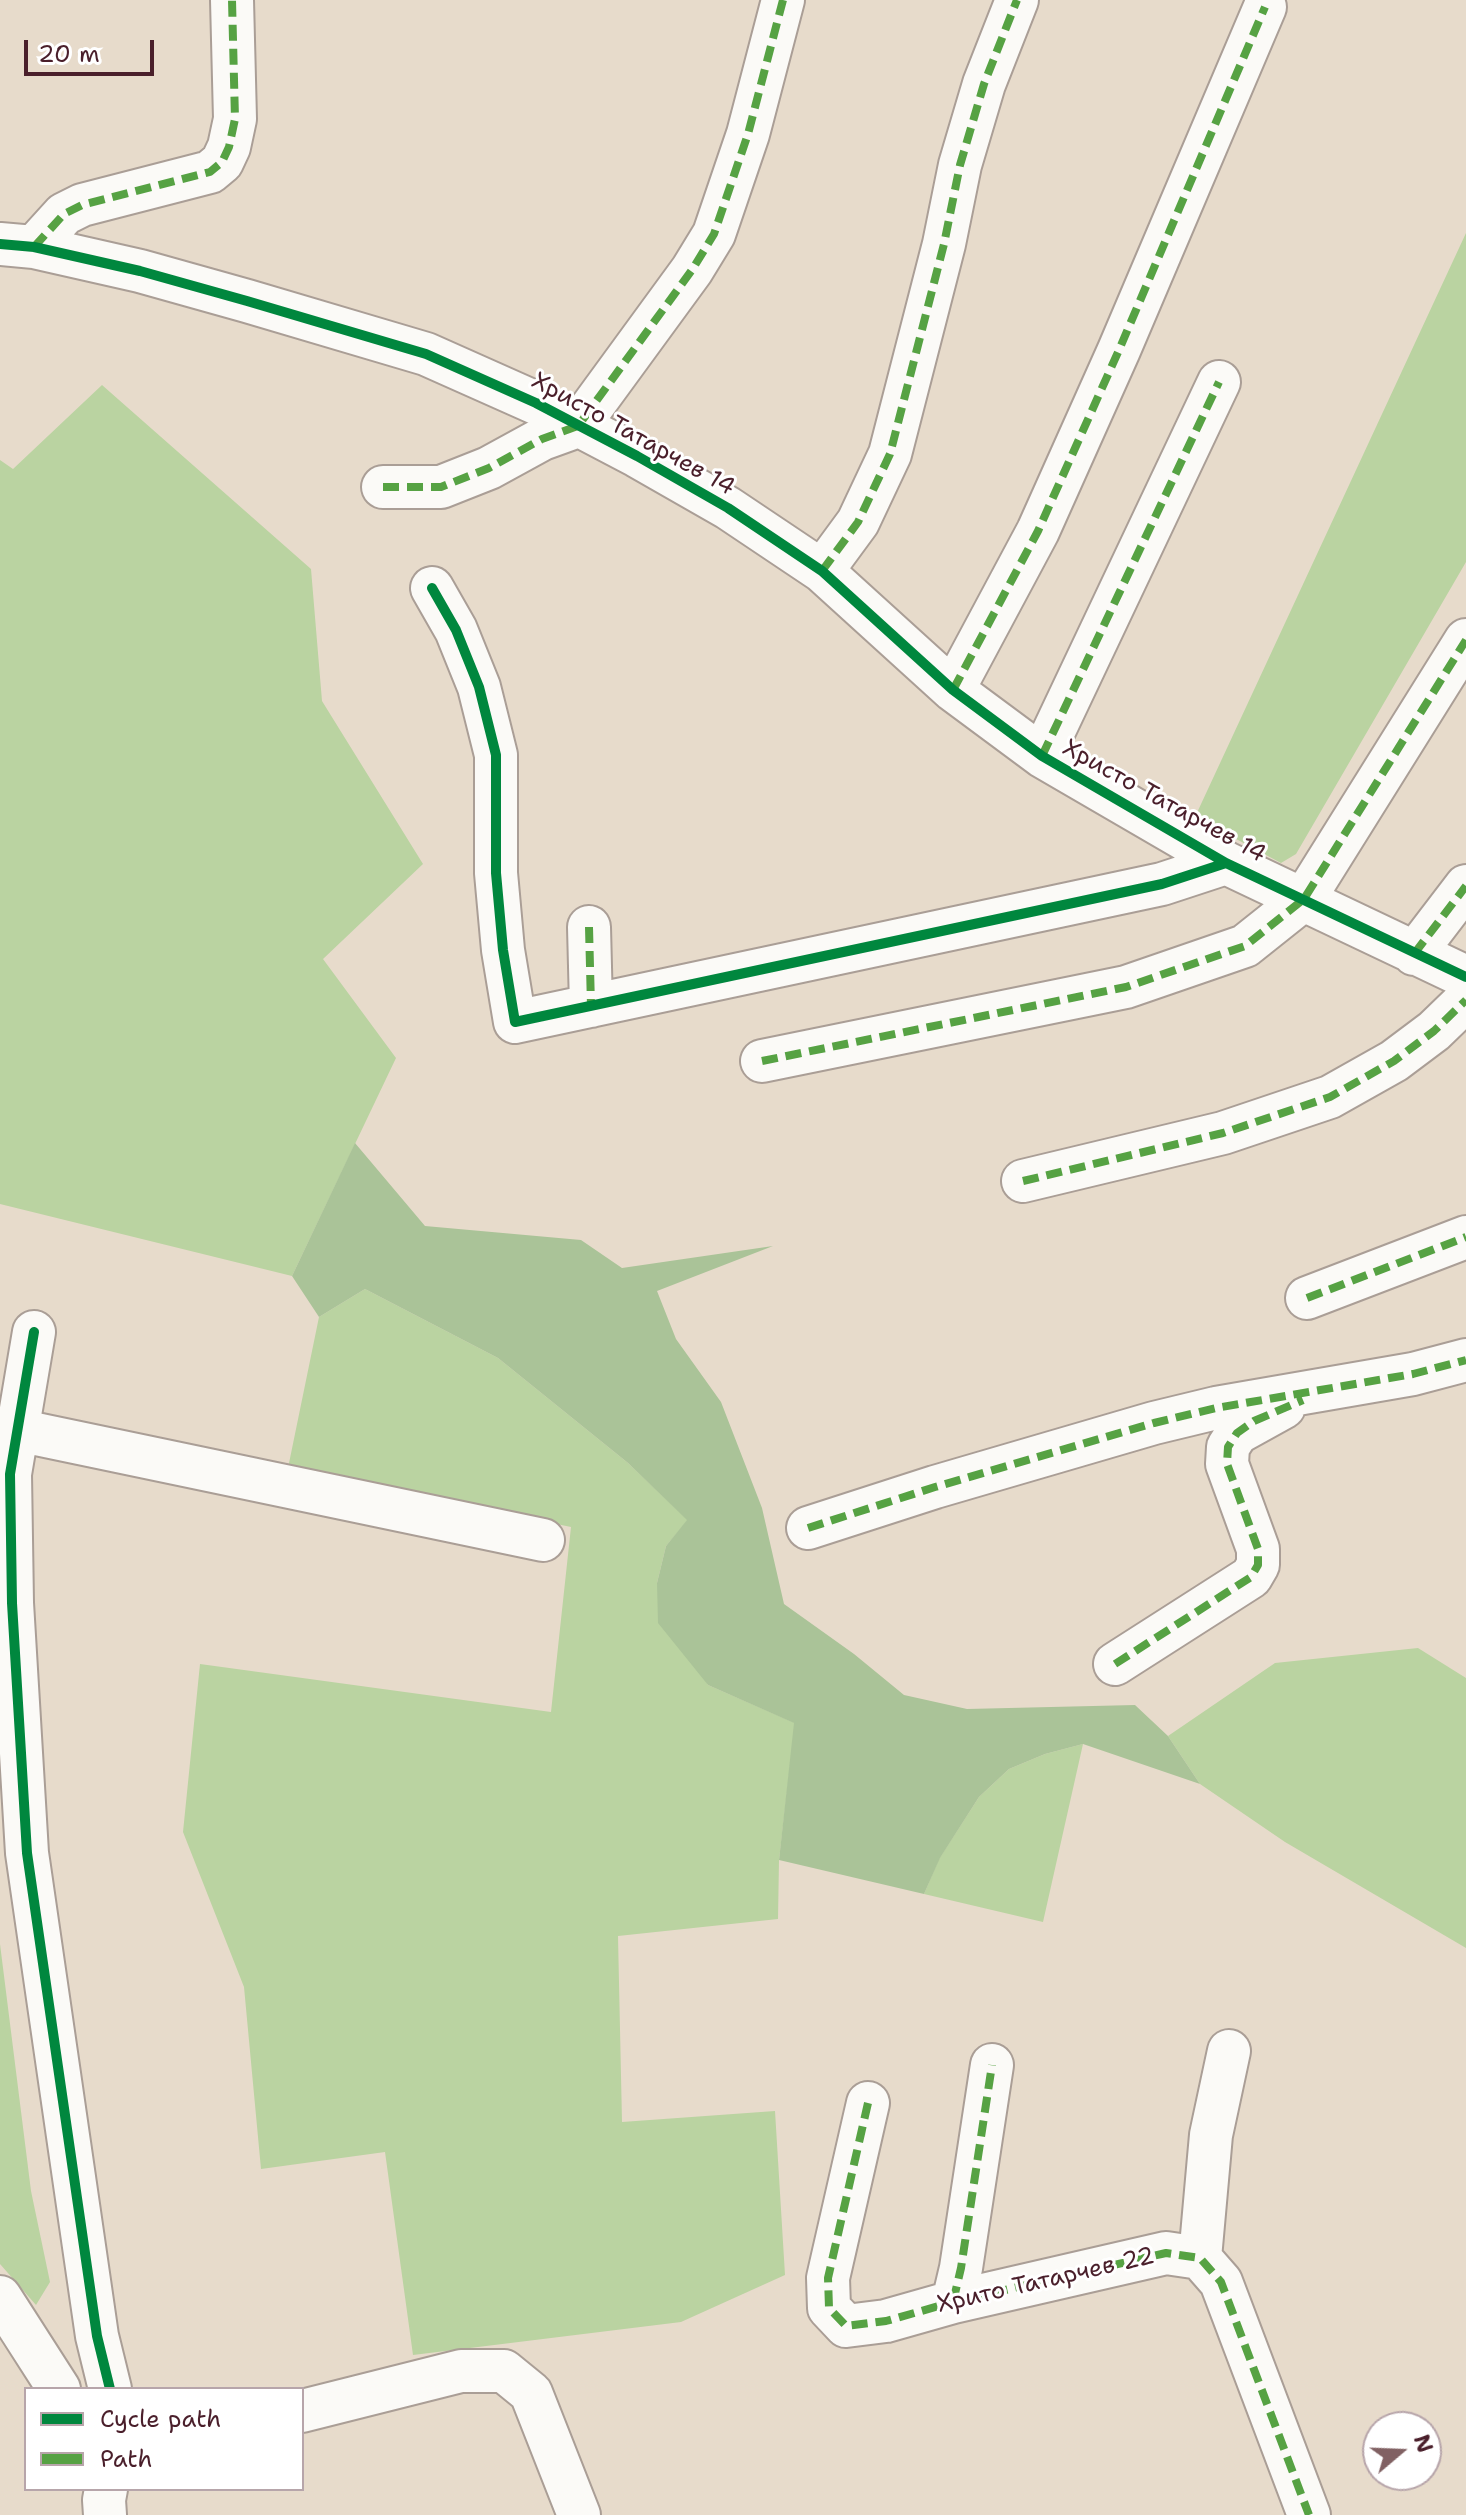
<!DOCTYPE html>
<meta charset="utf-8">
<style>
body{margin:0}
#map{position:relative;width:1466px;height:2515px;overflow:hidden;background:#e7dbcb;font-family:"Shantell Sans",sans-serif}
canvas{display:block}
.legend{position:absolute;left:24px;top:2387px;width:280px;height:104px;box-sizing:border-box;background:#fff;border:2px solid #b7a5aa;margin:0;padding:10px 14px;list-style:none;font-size:24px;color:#4a1f2b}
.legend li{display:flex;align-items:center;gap:16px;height:40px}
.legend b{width:40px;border:2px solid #b7a5aa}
.north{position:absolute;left:1362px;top:2411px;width:80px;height:80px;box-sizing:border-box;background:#fff;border:2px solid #b7a5aa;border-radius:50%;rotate:71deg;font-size:22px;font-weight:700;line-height:32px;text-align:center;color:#4a1f2b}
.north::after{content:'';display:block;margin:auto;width:28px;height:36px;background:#816163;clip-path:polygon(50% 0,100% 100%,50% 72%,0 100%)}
.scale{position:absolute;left:24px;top:40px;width:130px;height:36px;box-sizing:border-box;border:4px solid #4a1f2b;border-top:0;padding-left:10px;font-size:24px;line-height:28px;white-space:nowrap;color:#4a1f2b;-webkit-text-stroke:6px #fff;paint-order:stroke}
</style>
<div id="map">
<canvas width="1466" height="2515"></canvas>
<ul class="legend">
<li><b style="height:10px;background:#00873e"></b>Cycle path</li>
<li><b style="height:10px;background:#56a243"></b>Path</li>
</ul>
<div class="north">N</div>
<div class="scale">20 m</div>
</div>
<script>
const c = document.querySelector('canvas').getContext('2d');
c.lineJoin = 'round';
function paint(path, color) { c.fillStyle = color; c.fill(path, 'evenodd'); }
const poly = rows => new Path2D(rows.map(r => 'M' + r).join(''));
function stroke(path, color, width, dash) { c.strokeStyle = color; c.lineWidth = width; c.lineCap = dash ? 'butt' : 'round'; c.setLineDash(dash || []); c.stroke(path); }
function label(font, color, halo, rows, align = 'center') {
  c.font = font + ' "Shantell Sans",sans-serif'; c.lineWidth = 6; c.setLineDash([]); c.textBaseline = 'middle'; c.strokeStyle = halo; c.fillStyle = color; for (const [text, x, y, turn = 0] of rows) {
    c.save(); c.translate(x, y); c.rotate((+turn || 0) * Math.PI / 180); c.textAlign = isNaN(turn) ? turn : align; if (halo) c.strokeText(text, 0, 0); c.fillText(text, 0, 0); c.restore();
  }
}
const green = poly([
 [1466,233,1466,562,1296,854,1281,863,1195,817],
 [102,385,311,569,322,701,423,864,323,959,396,1058,292,1276,0,1204,0,460,13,469],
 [365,1289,498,1358,628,1463,688,1520,666,1546,657,1583,708,1685,795,1723,779,1860,778,1919,618,1936,622,2122,775,2111,785,2275,681,2322,413,2355,385,2152,261,2169,244,1987,183,1832,200,1664,551,1712,571,1527,288,1468,319,1317],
 [1418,1648,1466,1678,1466,1948,1285,1842,1200,1784,1168,1736,1275,1663],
 [1083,1744,1043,1922,924,1894,939,1859,979,1797,1009,1769,1045,1754],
 [0,1944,31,2191,50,2282,36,2305,0,2264]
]);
const forest = poly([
 [355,1143,425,1226,581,1240,622,1268,773,1246,657,1291,676,1339,721,1402,762,1508,784,1604,854,1654,904,1695,967,1709,1135,1705,1168,1736,1200,1784,1083,1744,1045,1754,1009,1769,979,1797,940,1858,924,1894,779,1860,794,1723,708,1685,658,1623,657,1583,666,1546,687,1520,628,1463,498,1358,365,1289,319,1317,292,1276]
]);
const minor = poly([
 [0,244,34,247,140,271,247,301,426,354,536,403,637,456,728,508,822,571,953,690,1042,756,1226,863,1466,977],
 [34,247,64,214,82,205,210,172,222,162,229,147,235,119,232,0],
 [383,487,441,487,489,468,542,439,578,426,692,270,714,234,748,134,783,0],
 [822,571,858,522,890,454,944,244,960,165,984,84,1017,0],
 [432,588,456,630,479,687,496,755,496,873,503,950,515,1022,1162,884,1226,863],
 [953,690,1038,531,1119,350,1265,7],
 [1042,756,1219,382],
 [589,927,591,1006],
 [1414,954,1466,886],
 [762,1061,1126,987,1245,946,1304,899,1466,640],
 [1023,1181,1223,1133,1330,1097,1394,1061,1434,1031,1466,1000],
 [1307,1298,1466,1237],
 [34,1332,10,1474,12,1603,27,1853,97,2336,110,2389],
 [17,1430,543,1540],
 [808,1528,935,1487,1154,1423,1216,1408,1413,1374,1466,1360],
 [1115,1664,1251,1577,1258,1565,1258,1549,1227,1464,1228,1447,1237,1433,1284,1407],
 [868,2103,828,2278,829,2308,846,2326,886,2321,953,2302,1166,2253,1200,2258,1221,2282,1309,2515],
 [1200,2258,1211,2135,1229,2051],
 [0,2297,59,2389],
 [953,2302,961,2268,992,2065],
 [302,2411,461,2371,504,2371,531,2393,579,2515],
 [105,2515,104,2500,106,2489]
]);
const quiet = poly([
 [34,247,64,214,82,205,210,172,222,162,229,147,235,119,232,0],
 [383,487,441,487,489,468,542,439,578,426,692,270,714,234,748,134,783,0],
 [822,571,858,522,890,454,944,244,960,165,984,84,1017,0],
 [953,690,1038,531,1119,350,1265,7],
 [1042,756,1219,382],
 [589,927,591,1006],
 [1414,954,1466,886],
 [762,1061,1126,987,1245,946,1304,899,1466,640],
 [1023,1181,1223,1133,1330,1097,1394,1061,1434,1031,1466,1000],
 [1307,1298,1466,1237],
 [808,1528,935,1487,1154,1423,1216,1408,1413,1374,1466,1360],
 [1115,1664,1251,1577,1258,1565,1258,1549,1227,1464,1228,1447,1237,1433,1254,1421,1303,1400],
 [868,2103,828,2278,829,2308,846,2326,886,2321,953,2302,1166,2253,1200,2258,1221,2282,1309,2515],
 [953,2302,961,2268,992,2065]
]);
const cycleway = poly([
 [0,244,34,247,140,271,247,301,426,354,536,403,637,456,728,508,822,571,953,690,1042,756,1226,863,1466,977],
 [432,588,456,630,479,687,496,755,496,873,503,950,515,1022,1162,884,1226,863],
 [34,1332,10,1474,12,1603,27,1853,97,2336,110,2389]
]);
const streetNames = [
 ["Христо Татарчев 14",633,435,29],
 ["Христо Татарчев 14",1164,802,29],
 ["Хрито Татарчев 22",1046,2281,-13]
];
paint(green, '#bad3a1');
paint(forest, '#aac398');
stroke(minor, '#aa9e96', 46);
stroke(minor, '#fbfaf7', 42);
stroke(quiet, '#56a243', 8, [16, 8]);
stroke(cycleway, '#00873e', 10);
label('24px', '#4a1f2b', '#fff', streetNames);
</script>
